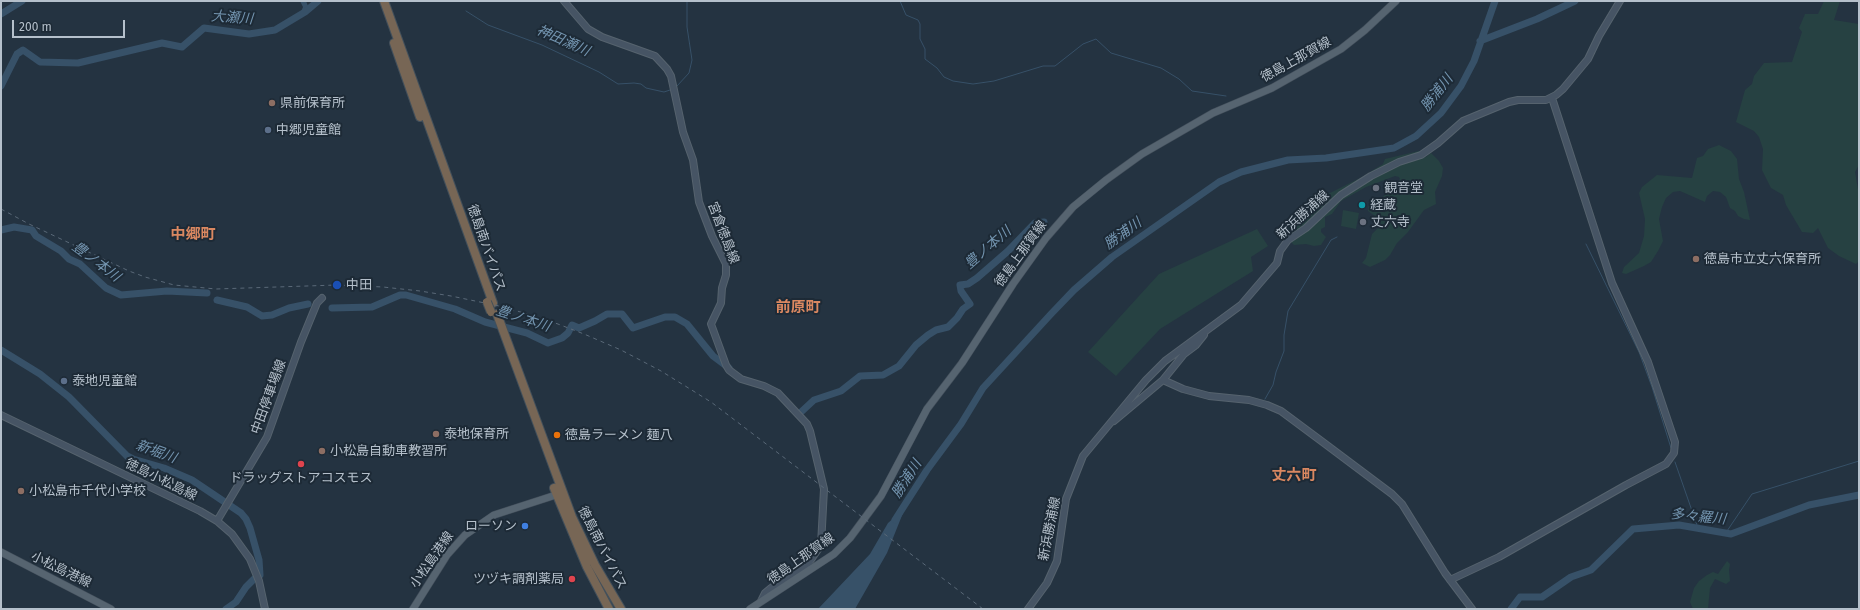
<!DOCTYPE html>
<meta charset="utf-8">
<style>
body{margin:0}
#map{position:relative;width:1860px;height:610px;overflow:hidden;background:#243341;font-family:"Fira Sans",sans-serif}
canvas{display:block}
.frame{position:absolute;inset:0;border:2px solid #b5c0cb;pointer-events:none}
.scale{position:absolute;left:12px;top:20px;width:113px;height:18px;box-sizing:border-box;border:2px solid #b5c0cb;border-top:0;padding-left:5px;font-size:12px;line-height:14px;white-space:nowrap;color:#b5c0cb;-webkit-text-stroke:3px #1d2a36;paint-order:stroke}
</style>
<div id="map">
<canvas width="1860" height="610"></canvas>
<div class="frame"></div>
<div class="scale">200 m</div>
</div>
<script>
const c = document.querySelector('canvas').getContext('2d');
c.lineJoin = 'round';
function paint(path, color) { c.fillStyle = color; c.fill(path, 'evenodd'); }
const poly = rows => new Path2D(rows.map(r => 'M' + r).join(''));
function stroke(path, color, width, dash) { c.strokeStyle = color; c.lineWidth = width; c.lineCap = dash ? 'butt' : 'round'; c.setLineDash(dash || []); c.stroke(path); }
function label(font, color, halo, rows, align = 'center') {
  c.font = font + ' "Fira Sans","Noto Sans JP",sans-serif'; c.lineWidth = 4; c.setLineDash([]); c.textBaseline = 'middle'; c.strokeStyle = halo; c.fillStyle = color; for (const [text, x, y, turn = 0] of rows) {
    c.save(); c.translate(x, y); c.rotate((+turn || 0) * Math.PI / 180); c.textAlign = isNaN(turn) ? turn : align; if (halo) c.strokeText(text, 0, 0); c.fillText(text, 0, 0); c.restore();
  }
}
const green = poly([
 [1824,1,1840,1,1834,20,1859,24,1859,165,1855,172,1859,195,1859,261,1856,264,1839,256,1828,248,1818,228,1813,233,1802,232,1786,205,1783,195,1771,188,1762,170,1763,149,1759,137,1754,131,1736,122,1745,90,1752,84,1754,76,1764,63,1792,62,1802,32,1799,28,1805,14,1818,14],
 [1719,145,1731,151,1737,159,1739,179,1744,192,1750,220,1744,219,1738,216,1735,211,1730,208,1726,197,1720,192,1713,191,1707,196,1705,202,1680,191,1673,192,1666,198,1662,207,1659,219,1663,241,1658,251,1651,262,1644,266,1626,274,1622,273,1624,267,1639,253,1644,236,1645,219,1639,193,1642,187,1657,175,1692,178,1697,158,1703,156,1708,149],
 [1419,151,1419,158,1426,157,1431,153,1439,161,1443,168,1442,176,1435,192,1436,204,1424,210,1408,232,1397,243,1390,255,1385,260,1370,267,1362,263,1366,258,1372,234,1379,227,1380,222,1379,219,1368,211,1368,207,1372,203,1378,202,1400,179,1399,177,1395,176,1366,187,1341,201,1332,214,1325,217,1325,227,1321,229,1321,232,1326,237,1321,245,1314,246,1306,244,1294,245,1291,242,1296,239,1294,233,1289,234,1284,239,1281,239,1279,234,1285,224,1315,203,1320,198,1362,177,1383,164,1385,159],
 [1343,210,1359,213,1356,229,1341,226],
 [1257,229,1268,246,1251,257,1253,271,1160,329,1116,376,1088,352,1159,274],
 [1727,561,1730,564,1729,570,1730,581,1726,584,1715,579,1710,588,1708,609,1693,609,1690,602,1694,588,1699,581,1707,575,1713,572,1718,574]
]);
const water = poly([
 [300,1,306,1,308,6,316,1,321,1,301,17,300,14,303,7],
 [905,508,887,553,855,609,818,609,870,554,888,523]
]);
const stream = poly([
 [900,1,906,15,918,20,920,24,920,39,925,49,925,59,937,68,944,77,953,81,973,84,994,81,1043,66,1055,66,1083,44,1096,39,1111,53,1161,68,1179,79,1192,91,1226,96],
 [466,11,488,25,542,45,599,72,618,84,634,83,641,84,646,88,664,92,670,90],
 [677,86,689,73,692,60,687,27,687,1],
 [1586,244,1639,352,1652,387,1671,448],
 [1265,399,1273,385,1276,372,1284,351,1284,335,1288,311,1331,240,1337,237],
 [1675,462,1698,528],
 [1725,534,1752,494,1859,461]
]);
const river = poly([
 [1,14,22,1],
 [1480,41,1537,19,1575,1],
 [1,86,17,54,23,50,40,62,78,63,162,43,182,47,204,28,249,34,275,30,305,12,318,1],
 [1,230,14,227,32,230,36,236,61,251,69,259,80,264,106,288,121,295,167,291,207,293],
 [217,300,247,307,262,316,272,315,289,308,308,304],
 [332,308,372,307,400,295,406,295,455,309,485,322,527,333,548,343,562,338,568,333,572,325,579,328,595,321,607,314,622,314,633,328,665,317,675,317,687,324,713,356,729,368],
 [1,350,40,374,69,397,127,456,133,459,164,468,192,480,241,513,246,519,250,528,259,560,260,575],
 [800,413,814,400,841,391,860,376,883,375,899,366,916,345,928,335,936,330,948,327,957,318,963,309,970,304,961,291,960,285,968,284,977,278,1008,251,1035,223,1044,222],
 [895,520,927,470,961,424,983,388,1051,314,1074,290,1112,257,1219,182,1241,172,1288,160,1326,158,1394,148,1416,136,1441,113,1461,86,1474,61,1495,1],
 [226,609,236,602,246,587,254,579],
 [1511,609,1520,597,1542,597,1571,577,1591,570,1633,529,1679,525,1731,534,1809,505,1859,495]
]);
const secondary = poly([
 [564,1,588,29,602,37,655,56,667,69,671,76,683,132,693,160,699,202,712,236,726,264,726,275,722,288,721,303,711,324,726,365,729,370,741,379,764,386,778,393,807,424,810,431,824,489,821,545,808,564,771,588,765,593,761,601],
 [1163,380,1183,389,1209,396,1249,400,1267,405,1281,411,1324,443,1392,494,1402,504,1445,573,1472,609],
 [1,415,200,511,217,521,232,534,250,559,259,581,265,609],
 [1114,421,1163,380,1184,354,1196,345,1204,335],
 [217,521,267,437,301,342,317,303,322,298],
 [1450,580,1499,557,1626,485,1666,464,1674,453,1675,442,1648,362,1612,283,1552,98],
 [1028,609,1047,583,1057,561,1066,499,1083,456,1146,380,1165,361,1241,305,1277,263,1280,251,1288,240,1306,228,1341,195,1371,176,1399,162,1421,155,1438,143,1463,121,1509,102,1518,100,1546,100,1556,95,1563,89,1588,59,1599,36,1620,1]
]);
const primary = poly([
 [1,552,111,609],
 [413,609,447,555,465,535,494,515,562,493],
 [750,609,834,554,850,538,881,496,927,409,962,363,1013,284,1046,238,1073,207,1106,180,1142,154,1213,113,1272,88,1341,49,1365,30,1396,1]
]);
const highway = poly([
 [384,1,493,303],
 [394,43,420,117],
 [497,314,572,517,595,565,621,609],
 [554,488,587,567,609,609]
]);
const rail = poly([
 [1,209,29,224,129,271,145,277,174,285,216,289,337,285,383,287,420,291,451,296,504,307,550,321,584,334,621,350,661,371,711,402,983,609]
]);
const highwayBridge = poly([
 [487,302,491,312]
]);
const markers = [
 [272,103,4,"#8d6e63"],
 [268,130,4,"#5c6f8a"],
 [1376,188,4,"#6b7280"],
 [1362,205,4,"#0f9aa8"],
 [1363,222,4,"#6b7280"],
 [1696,259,4,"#8d6e63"],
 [337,285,5,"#1a4fb4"],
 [64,381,4,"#5c6f8a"],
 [436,434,4,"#8d6e63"],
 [557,435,4,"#e8710a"],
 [322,451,4,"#8d6e63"],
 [301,464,4,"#e0444e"],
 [21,491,4,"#8d6e63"],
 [525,526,4,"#3f7fe0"],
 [572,579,4,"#e0444e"]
];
const streetNames = [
 ["徳島上那賀線",1296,60,-29],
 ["新浜勝浦線",1303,215,-42],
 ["宮倉徳島線",723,233,69],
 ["徳島南バイパス",486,248,71],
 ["徳島上那賀線",1021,254,-54],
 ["中田停車場線",269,397,-70],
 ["徳島小松島線",161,480,26],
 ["新浜勝浦線",1050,529,-79],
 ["徳島南バイパス",602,548,63],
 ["徳島上那賀線",801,559,-35],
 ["小松島港線",432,560,-55],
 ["小松島港線",61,570,26]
];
const poiNames = [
 ["県前保育所",280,103],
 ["中郷児童館",276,130],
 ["観音堂",1384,188],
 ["経蔵",1370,205],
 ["丈六寺",1371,222],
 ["徳島市立丈六保育所",1704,259],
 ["中田",346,285],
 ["泰地児童館",72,381],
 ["泰地保育所",444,434],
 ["徳島ラーメン 麺八",565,435],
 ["小松島自動車教習所",330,451],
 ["ドラッグストアコスモス",301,478,"center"],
 ["小松島市千代小学校",29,491],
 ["ローソン",517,526,"right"],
 ["ツヅキ調剤薬局",564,579,"right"]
];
const waterNames = [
 ["大瀬川",232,18,4],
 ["神田瀬川",563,41,24],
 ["勝浦川",1437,93,-52],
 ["勝浦川",1123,234,-36],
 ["豊ノ本川",988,248,-41],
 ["豊ノ本川",96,262,37],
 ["豊ノ本川",523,319,18],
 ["新堀川",156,452,20],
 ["勝浦川",907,479,-57],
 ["多々羅川",1698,517,6]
];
const quarterNames = [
 ["中郷町",193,235],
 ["前原町",798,308],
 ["丈六町",1294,476]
];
paint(green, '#264142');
paint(water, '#375168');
stroke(stream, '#375168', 1);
stroke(river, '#375168', 7);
stroke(secondary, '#56636e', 8);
stroke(primary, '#424e5a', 8);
stroke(highway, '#43505b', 10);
stroke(secondary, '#465464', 6);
stroke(primary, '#566470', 7);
stroke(highway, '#765', 8);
stroke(rail, '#5a6978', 1, [4, 4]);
stroke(highwayBridge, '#43505b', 10, []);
stroke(highwayBridge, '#765', 8);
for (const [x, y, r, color] of markers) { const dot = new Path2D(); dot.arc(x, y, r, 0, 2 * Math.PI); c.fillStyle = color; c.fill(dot); stroke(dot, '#1d2a36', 1.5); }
label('13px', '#b5c0cb', '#1d2a36', streetNames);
label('13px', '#b5c0cb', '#1d2a36', poiNames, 'left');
label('italic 14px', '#7394af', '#1d2a36', waterNames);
label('bold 15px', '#da8861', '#1d2a36', quarterNames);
</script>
